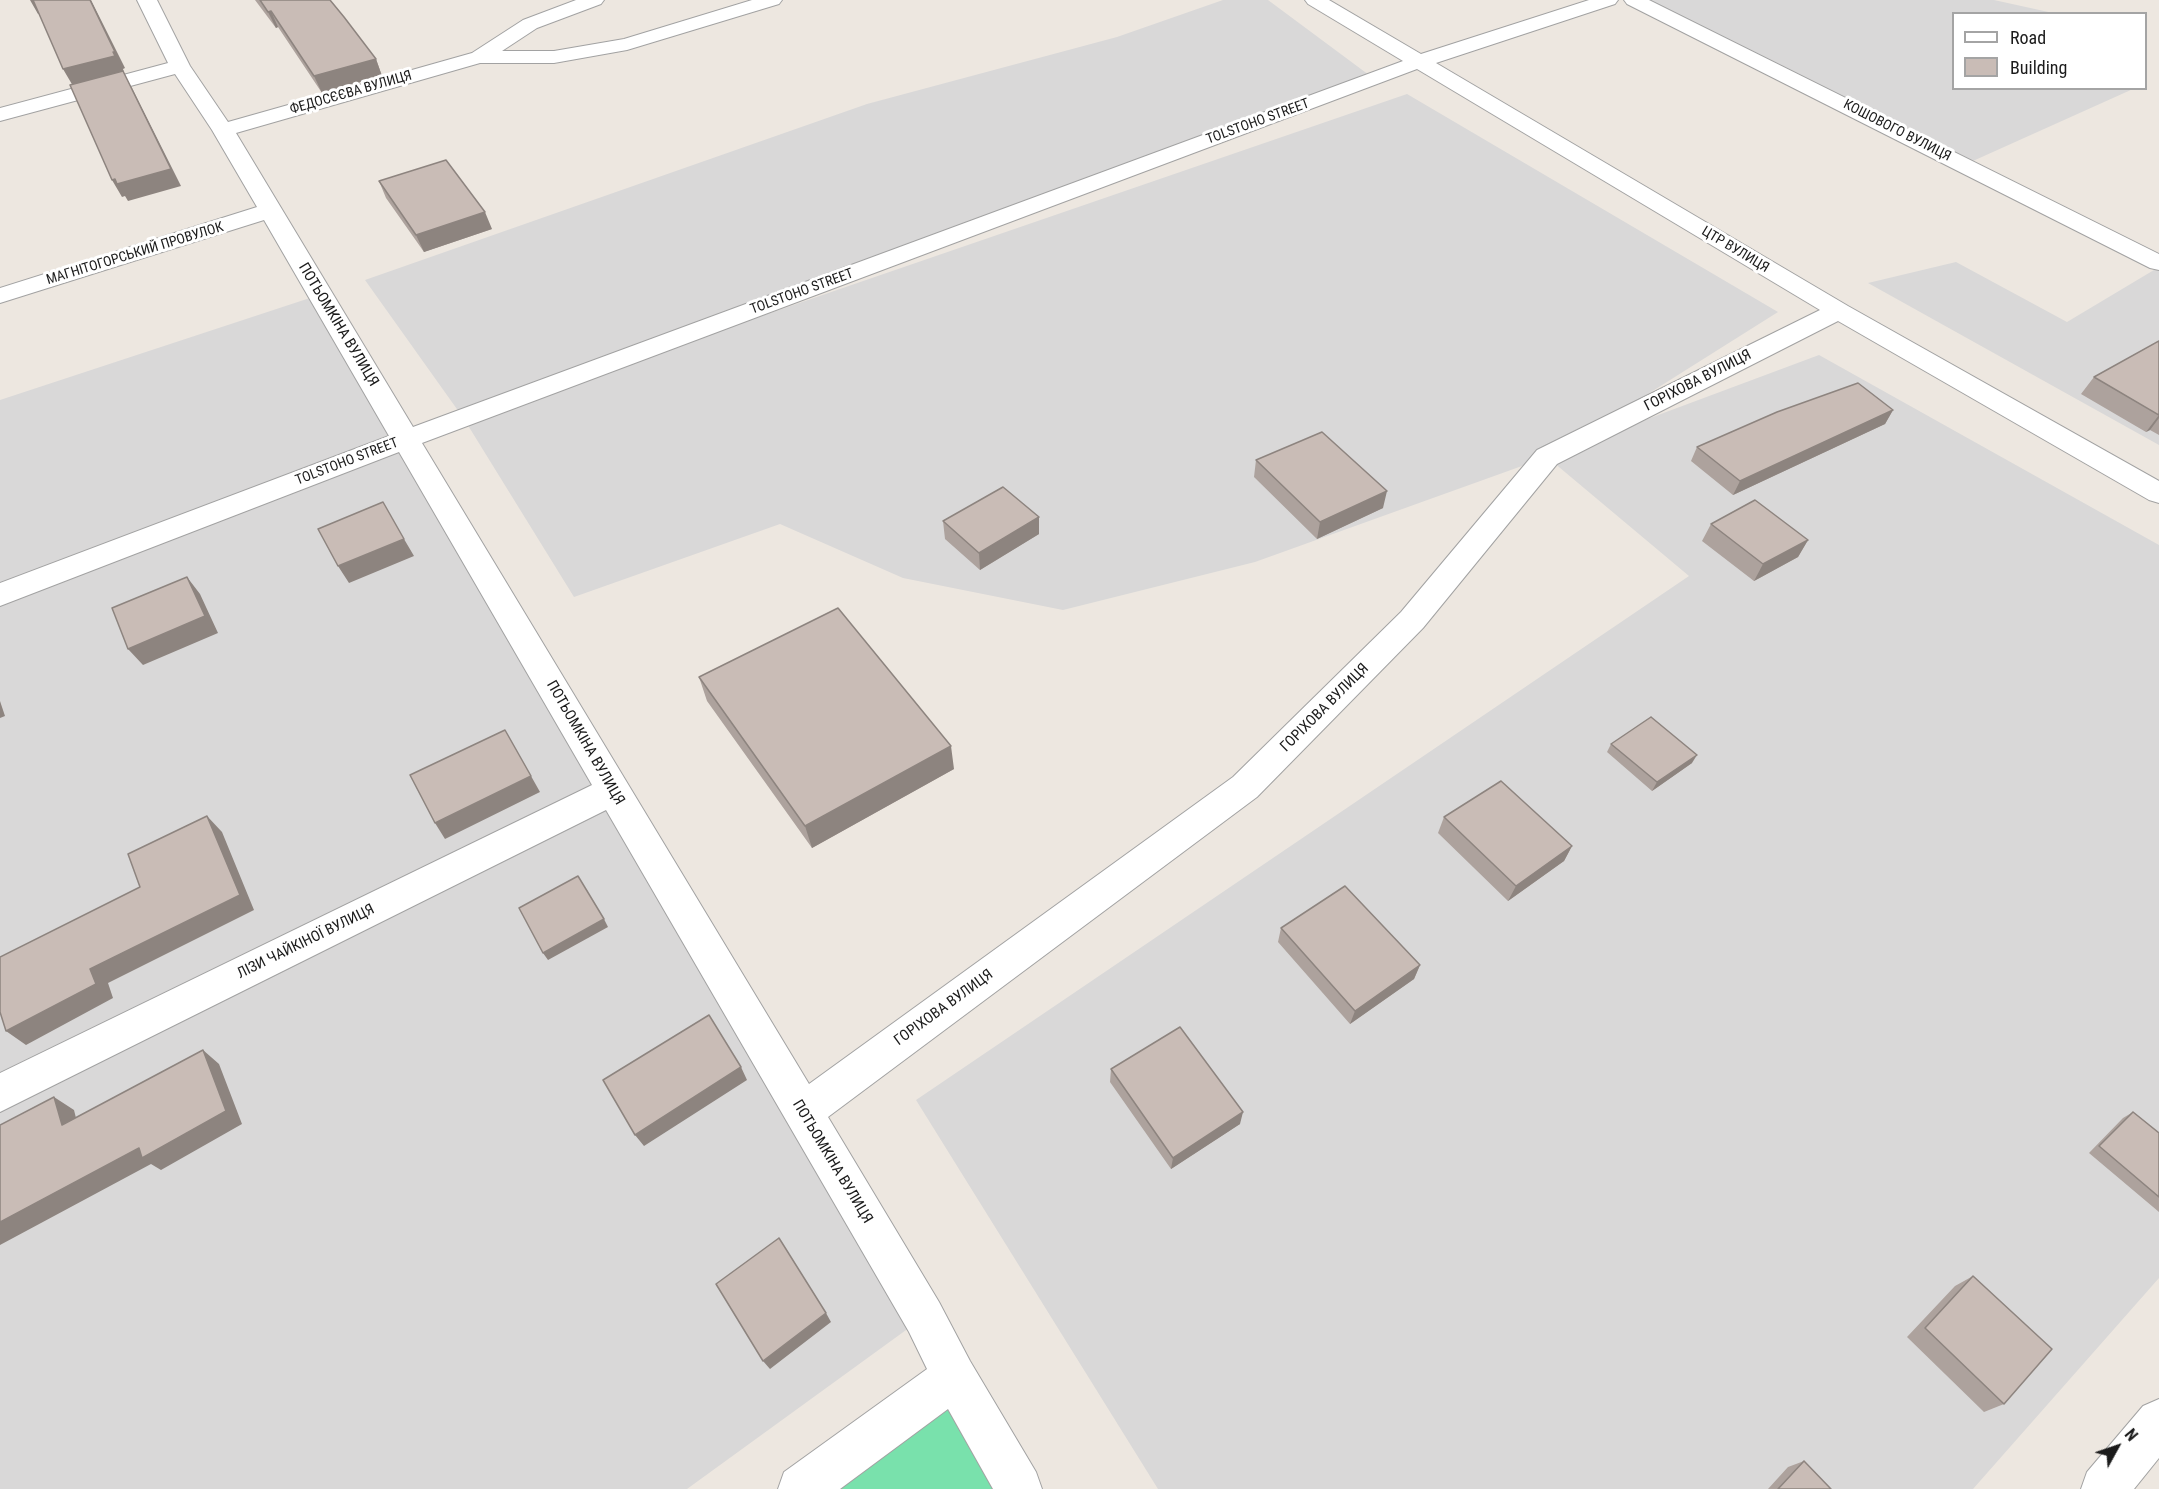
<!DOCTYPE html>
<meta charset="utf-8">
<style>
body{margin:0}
#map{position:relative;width:2159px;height:1489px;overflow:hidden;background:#ede7e0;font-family:"Roboto Condensed",sans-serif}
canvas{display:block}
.legend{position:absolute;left:1952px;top:12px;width:195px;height:78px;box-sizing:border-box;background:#fff;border:2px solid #a4a4a4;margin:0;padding:8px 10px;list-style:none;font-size:18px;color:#1b1b1b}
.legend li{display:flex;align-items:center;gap:12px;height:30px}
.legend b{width:30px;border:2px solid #a4a4a4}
.north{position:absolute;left:2087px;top:1417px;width:60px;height:60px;-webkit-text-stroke:4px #fff;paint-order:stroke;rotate:50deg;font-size:16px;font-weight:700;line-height:24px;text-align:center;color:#1b1b1b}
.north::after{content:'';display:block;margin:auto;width:21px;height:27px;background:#1b1b1b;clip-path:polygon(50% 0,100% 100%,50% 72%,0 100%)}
</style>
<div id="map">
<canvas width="2159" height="1489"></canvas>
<ul class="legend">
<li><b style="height:8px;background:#fff"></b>Road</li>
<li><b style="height:16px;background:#c9bcb6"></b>Building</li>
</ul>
<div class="north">N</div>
</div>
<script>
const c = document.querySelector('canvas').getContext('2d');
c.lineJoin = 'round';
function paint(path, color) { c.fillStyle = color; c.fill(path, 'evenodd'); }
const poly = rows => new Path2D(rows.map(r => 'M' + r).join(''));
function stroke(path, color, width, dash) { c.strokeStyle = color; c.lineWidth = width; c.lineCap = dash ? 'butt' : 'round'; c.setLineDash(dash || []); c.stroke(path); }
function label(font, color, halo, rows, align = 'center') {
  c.font = font + ' "Roboto Condensed",sans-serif'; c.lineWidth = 6; c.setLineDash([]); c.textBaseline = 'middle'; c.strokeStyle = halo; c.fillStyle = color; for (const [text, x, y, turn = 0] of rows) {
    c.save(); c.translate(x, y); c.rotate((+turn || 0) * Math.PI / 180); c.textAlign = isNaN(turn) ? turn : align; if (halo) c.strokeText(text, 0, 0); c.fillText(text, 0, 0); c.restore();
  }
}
const residential = poly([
 [1223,0,1268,0,1369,75,491,409,1407,94,1778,312,1551,455,1819,355,2159,545,2159,1278,1973,1489,1158,1489,916,1100,1689,576,1547,457,1255,562,1063,610,903,578,780,524,574,597,464,419,365,280,867,104,1117,37],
 [1634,0,1994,0,2053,13,1954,14,1954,88,2133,89,1964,165],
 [1956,262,2067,322,2159,267,2159,445,1868,283],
 [319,295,924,1317,687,1489,0,1489,0,400]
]);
const pitch = poly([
 [954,1377,1019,1489,795,1489]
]);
const minor = poly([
 [137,0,157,0,190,66,228,122,472,53,523,20,576,0,604,0,601,4,537,28,502,51,554,51,624,39,752,0,782,0,779,4,627,50,554,63,480,63,236,133,413,427,1403,61,1308,4,1305,0,1329,0,1421,54,1589,0,1618,0,1615,4,1436,63,1848,306,2159,481,2159,503,2149,500,1838,321,1557,464,1423,628,1257,797,828,1117,939,1302,970,1361,1036,1472,1042,1489,993,1489,948,1409,840,1489,778,1489,784,1472,927,1369,909,1332,606,810,0,1112,0,1073,592,785,399,452,0,606,0,583,389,436,264,220,0,303,0,288,257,207,212,130,175,74,0,121,0,108,168,63,137,0],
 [1417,69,1820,310,1537,450,1401,612,1233,777,809,1084,422,443,1417,69],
 [1624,0,1649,0,2159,254,2159,270,2150,268,1627,4,1624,0],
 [2159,1399,2159,1458,2134,1489,2081,1489,2087,1472,2143,1406,2159,1399]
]);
const wall = poly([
 [255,0,330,0,376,59,382,76,322,93,278,27,276,28],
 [379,181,492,229,424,252,386,198],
 [2159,341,2159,435,2150,430,2146,432,2081,394,2094,377],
 [1893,410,1885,424,1733,495,1691,461,1697,447],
 [1256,460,1383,508,1317,539,1254,477],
 [943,521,1039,534,980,570,945,539],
 [1711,524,1808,540,1798,557,1754,581,1702,541],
 [699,677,954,769,812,848,707,701],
 [1611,744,1692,763,1652,791,1607,752],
 [1444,817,1572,846,1564,861,1508,901,1438,833],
 [1281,928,1420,965,1414,979,1350,1024,1278,942],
 [1111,1069,1240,1124,1171,1169,1110,1082],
 [2133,1112,2159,1133,2159,1212,2089,1153,2123,1118],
 [1973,1276,2004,1404,1984,1412,1907,1337,1955,1286],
 [1804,1461,1831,1489,1768,1489,1788,1467]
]);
const shadedWall = poly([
 [30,0,34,0,42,13,38,14],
 [90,0,91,0,125,68,123,69,124,72,123,73,132,88,181,186,128,201,125,196,122,197,112,180,73,86,63,69],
 [271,11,278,27,276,28,268,12],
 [376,59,382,76,322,93,314,76],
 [485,212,492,229,424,252,416,235],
 [1893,410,1885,424,1733,495,1740,481],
 [2159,415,2159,418,2150,430,2146,432],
 [1387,491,1383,508,1317,539,1320,522],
 [1039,517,1039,534,980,570,979,553],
 [404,539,414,556,349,583,338,566],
 [1808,540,1798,557,1754,581,1763,564],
 [187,577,200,594,218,633,143,665,128,649],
 [0,701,5,716,0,718],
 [951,746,954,769,812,848,805,826],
 [1697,755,1692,763,1652,791,1657,782],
 [531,776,540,792,445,839,435,823],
 [207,816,222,832,254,910,108,983,113,998,26,1045,6,1031,90,969],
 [1572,846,1564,861,1508,901,1516,886],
 [604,919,608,927,548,960,543,953],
 [1420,965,1414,979,1350,1024,1355,1011],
 [203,1050,219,1064,242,1124,161,1170,151,1164,0,1245,0,1222],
 [741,1067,747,1080,644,1146,635,1135],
 [54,1097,74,1110,81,1138,62,1125],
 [1243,1112,1240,1124,1171,1169,1173,1158],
 [826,1313,831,1322,770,1369,763,1361]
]);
const building = poly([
 [33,0,90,0,115,52,113,52,115,56,63,69,33,0],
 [260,0,330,0,344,17,376,59,314,76,271,11,268,12,260,0],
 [123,71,171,169,117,184,115,179,112,180,70,85,123,71],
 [446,160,485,212,416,235,379,181,446,160],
 [2159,341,2159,415,2094,377,2159,341],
 [1858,383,1893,410,1740,481,1697,447,1777,412,1858,383],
 [1322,432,1387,491,1320,522,1256,460,1322,432],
 [1003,487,1039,517,979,553,943,521,1003,487],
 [1755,500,1808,540,1763,564,1711,524,1755,500],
 [383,502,404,539,338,566,318,529,383,502],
 [187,577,205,616,128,649,112,608,187,577],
 [838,608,951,746,805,826,699,677,838,608],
 [1651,717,1697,755,1657,782,1611,744,1651,717],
 [505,730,531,776,435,823,410,775,505,730],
 [1501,781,1572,846,1516,886,1444,817,1501,781],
 [207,816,240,895,90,969,96,984,6,1031,0,1012,0,957,140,887,128,854,207,816],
 [578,876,604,919,543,953,519,908,578,876],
 [1345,886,1420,965,1355,1011,1281,928,1345,886],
 [709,1015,741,1067,635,1135,603,1080,709,1015],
 [1180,1027,1243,1112,1173,1158,1111,1069,1180,1027],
 [203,1050,226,1111,142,1158,139,1148,0,1222,0,1125,54,1097,62,1125,203,1050],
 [2133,1112,2159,1133,2159,1197,2099,1146,2133,1112],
 [779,1238,826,1313,763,1361,716,1284,779,1238],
 [1973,1276,2052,1349,2004,1404,1925,1328,1973,1276],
 [1804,1461,1831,1489,1778,1489,1804,1461]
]);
const farStreetnames = [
 ["ФЕДОСЄЄВА ВУЛИЦЯ",351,93,-16],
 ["TOLSTOHO STREET",1258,122,-20],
 ["КОШОВОГО ВУЛИЦЯ",1897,131,27],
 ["ЦТР ВУЛИЦЯ",1735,250,31],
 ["МАГНІТОГОРСЬКИЙ ПРОВУЛОК",135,254,-17],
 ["TOLSTOHO STREET",802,292,-20],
 ["TOLSTOHO STREET",347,462,-21]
];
const streetNames = [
 ["ПОТЬОМКІНА ВУЛИЦЯ",338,325,59],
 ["ГОРІХОВА ВУЛИЦЯ",1698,381,-27],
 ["ГОРІХОВА ВУЛИЦЯ",1325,708,-45],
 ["ПОТЬОМКІНА ВУЛИЦЯ",585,743,60],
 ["ЛІЗИ ЧАЙКІНОЇ ВУЛИЦЯ",306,942,-26],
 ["ГОРІХОВА ВУЛИЦЯ",944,1008,-36],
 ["ПОТЬОМКІНА ВУЛИЦЯ",832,1162,59]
];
paint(residential, '#d9d8d8');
paint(pitch, '#79e1ac');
stroke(minor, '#a2a2a2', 2);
paint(minor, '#fff');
paint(wall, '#ada29d');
paint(shadedWall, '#8d847f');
paint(building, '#c9bcb6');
stroke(building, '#8d847f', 1.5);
label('14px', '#1b1b1b', '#fff', farStreetnames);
label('15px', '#1b1b1b', '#fff', streetNames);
</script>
